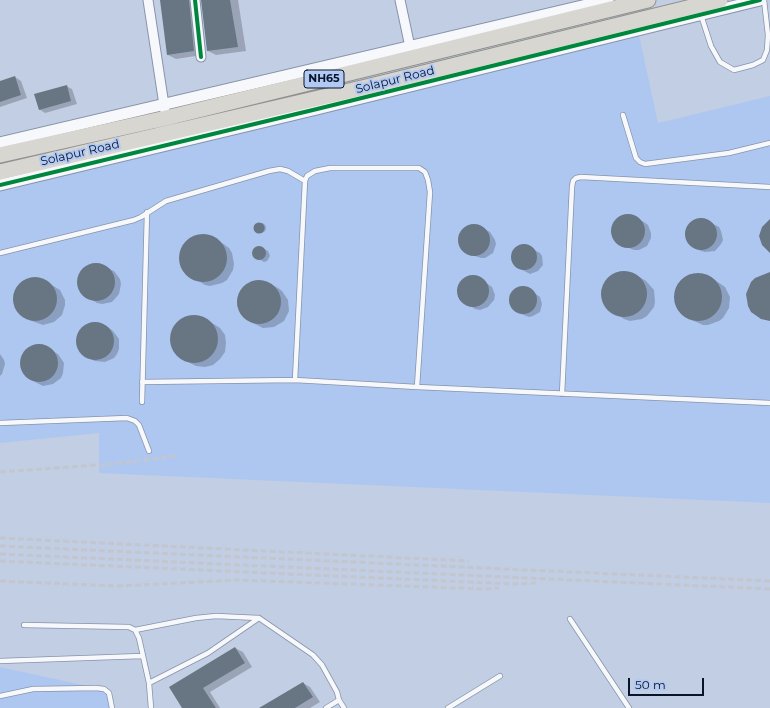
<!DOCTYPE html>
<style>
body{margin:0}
#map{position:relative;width:770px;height:708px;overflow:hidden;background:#c1cee4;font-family:Montserrat,sans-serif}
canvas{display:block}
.scale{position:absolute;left:628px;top:678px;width:76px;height:18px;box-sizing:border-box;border:2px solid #07142c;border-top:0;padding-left:5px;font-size:12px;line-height:14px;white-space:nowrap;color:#07142c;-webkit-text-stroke:3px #b2caf3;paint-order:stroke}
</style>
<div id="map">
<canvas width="770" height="708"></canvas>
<div class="scale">50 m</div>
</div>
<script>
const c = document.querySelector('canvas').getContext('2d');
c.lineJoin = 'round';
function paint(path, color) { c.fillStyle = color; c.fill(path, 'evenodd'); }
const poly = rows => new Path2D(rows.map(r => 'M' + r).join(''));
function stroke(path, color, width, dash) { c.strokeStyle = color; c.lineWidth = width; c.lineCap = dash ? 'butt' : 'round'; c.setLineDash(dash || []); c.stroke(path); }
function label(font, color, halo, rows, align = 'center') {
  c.font = font + ' Montserrat,sans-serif'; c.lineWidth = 4; c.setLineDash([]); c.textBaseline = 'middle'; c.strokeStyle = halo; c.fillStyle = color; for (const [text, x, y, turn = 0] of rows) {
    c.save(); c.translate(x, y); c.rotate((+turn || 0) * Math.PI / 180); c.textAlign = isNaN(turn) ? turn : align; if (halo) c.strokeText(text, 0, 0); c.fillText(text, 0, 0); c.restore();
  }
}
const built = poly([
 [639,35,658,123,770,96,770,503,99,473,99,433,0,443,0,189],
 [0,667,96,688,109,693,111,708,0,708]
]);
const shadow = poly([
 [161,0,200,0,197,2,202,55,176,59,168,55],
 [202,0,238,0,246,51,216,55,208,51],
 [15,77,21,81,27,98,0,107,0,82],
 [66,86,72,89,77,104,45,113,39,109],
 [625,215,629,215,644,222,648,225,651,233,651,238,647,246,639,250,634,250,619,244,616,241,612,232,613,228,617,220],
 [704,219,719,227,721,231,723,240,721,244,715,251,705,252,701,251,694,247,687,240,686,236,688,227,694,220],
 '256 228a5 5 0 1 1 10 0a5 5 0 1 1-10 0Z',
 [470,226,479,226,490,232,495,240,496,244,493,253,485,258,481,258,472,255,465,252,460,244,460,235,462,231],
 [204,235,210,236,219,241,229,248,232,253,234,264,233,270,227,280,222,283,210,286,205,285,186,273,180,263,181,251,188,241,192,238],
 [525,245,540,253,542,256,543,265,538,271,530,274,515,266,512,258,512,254,517,247],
 [260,247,268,251,270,256,267,261,264,262,255,257,253,252,256,248],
 [92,264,102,265,107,268,114,271,120,279,121,284,119,294,112,302,102,304,97,303,82,293,79,288,79,278,84,269],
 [621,271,633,273,638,276,646,281,654,290,655,302,654,307,647,316,642,319,630,321,624,319,606,307,603,302,602,291,606,280,615,273],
 [690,274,702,274,712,278,725,287,730,297,729,308,723,318,719,321,708,325,703,325,692,320,679,311,675,301,675,290,681,280],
 [473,277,478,277,492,287,495,295,494,300,488,307,480,310,475,309,461,300,459,291,459,287,465,279],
 [37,278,42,279,60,290,65,300,65,305,62,315,54,322,43,325,32,321,20,313,15,303,15,298,18,287,26,280],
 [258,280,269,283,278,288,282,291,288,300,289,311,284,321,274,327,263,328,253,323,244,318,238,308,237,303,240,292,243,287,252,281],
 [523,287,527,288,540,297,542,304,540,312,533,316,529,317,521,314,515,310,510,304,510,300,512,292,519,288],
 [196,315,204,318,220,328,225,335,226,343,225,352,220,359,213,365,205,367,196,366,180,358,174,351,171,343,171,335,174,327,180,320,187,316],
 [92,323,102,324,109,328,113,331,119,339,119,349,117,354,114,358,105,362,95,361,88,358,80,351,78,346,78,336,80,332,87,325],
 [37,345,42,345,58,354,64,363,63,373,61,378,53,384,43,386,33,381,26,377,21,368,21,358,27,349],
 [0,354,4,360,5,364,2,374,0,376],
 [235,648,243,652,252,667,210,692,220,708,195,708,187,706],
 [303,683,310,687,320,702,310,708,261,708]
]);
const building = poly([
 [160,0,189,0,194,51,167,55],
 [201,0,230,0,238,47,207,51],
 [15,76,21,95,0,102,0,81],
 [67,85,71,101,39,110,34,94],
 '611 231a17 17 0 1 1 34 0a17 17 0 1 1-34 0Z',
 '685 234a16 16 0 1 1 32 0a16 16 0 1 1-32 0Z',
 [770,219,770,253,762,245,759,236,762,227],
 '253.5 228a5.5 5.5 0 1 1 11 0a5.5 5.5 0 1 1-11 0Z',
 '458 240a16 16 0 1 1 32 0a16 16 0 1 1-32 0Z',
 '179 258a24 24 0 1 1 48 0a24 24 0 1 1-48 0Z',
 '511 257a13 13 0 1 1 26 0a13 13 0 1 1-26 0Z',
 '252 253a7 7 0 1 1 14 0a7 7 0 1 1-14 0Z',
 '77 282a19 19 0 1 1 38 0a19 19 0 1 1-38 0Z',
 '601 294a23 23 0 1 1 46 0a23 23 0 1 1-46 0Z',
 [770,272,770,321,761,319,751,312,748,306,746,294,751,282,755,278],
 '674 297a24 24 0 1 1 48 0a24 24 0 1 1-48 0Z',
 '457 291a16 16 0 1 1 32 0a16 16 0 1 1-32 0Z',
 '13 299a22 22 0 1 1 44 0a22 22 0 1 1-44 0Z',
 '237 302a22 22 0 1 1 44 0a22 22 0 1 1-44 0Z',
 '509 300a14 14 0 1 1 28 0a14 14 0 1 1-28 0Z',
 '170 339a24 24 0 1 1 48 0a24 24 0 1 1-48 0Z',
 '76 341a19 19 0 1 1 38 0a19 19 0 1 1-38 0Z',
 '20 363a19 19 0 1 1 38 0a19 19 0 1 1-38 0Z',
 [235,647,245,663,203,688,216,708,182,708,169,687],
 [303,682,313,697,295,708,259,708]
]);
const service = poly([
 [701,15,711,46,720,62,734,70,753,65,763,60,767,50,768,35,764,0],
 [623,115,636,158,640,162,645,164,729,153,770,143],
 [0,253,134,220,141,217,166,201,269,171,280,169,288,171,305,181],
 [295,380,305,181,307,176,315,171,330,168,419,168,425,172,428,180,430,192,417,387],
 [142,382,295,380,417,387,770,403],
 [562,394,572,187,573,181,576,178,581,177,770,187],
 [142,402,147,212],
 [0,423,127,418,135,421,139,425,149,451],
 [570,619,629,708],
 [24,625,129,627,135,630,139,638,149,683,151,708],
 [135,630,196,618,216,616,259,618,313,655,322,665,337,692,339,700,344,708],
 [0,661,142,656],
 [149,683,208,653,259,618],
 [0,696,33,689,96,688,104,689,109,693,112,708],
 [326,708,339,700],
 [448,708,500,676]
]);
const minor = poly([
 [148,0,166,118],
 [195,0,201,57],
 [400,0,410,47]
]);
const tertiary = poly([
 [0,143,608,0],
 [0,185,317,109,760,0]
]);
const trunk = poly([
 [0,155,166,118,648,0],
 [0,172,366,87,720,0]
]);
const rail = poly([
 [0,472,111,464,176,456],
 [0,538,469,561],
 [0,546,770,581],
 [0,554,770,589],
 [0,561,513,584,536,583],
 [0,581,119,586,238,580,484,589,499,588]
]);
const cycleway = poly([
 [195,0,201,57],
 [0,185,317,109,760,0]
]);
const shields = [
 [324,79,40]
];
const shieldNames = [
 ["NH65",324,79]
];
const streetNames = [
 ["Solapur Road",395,80,-14],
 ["Solapur Road",80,153,-13]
];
paint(built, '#aec7f1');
paint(shadow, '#0003');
paint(building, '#687583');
stroke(service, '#8793a9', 6);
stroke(minor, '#8793a9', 11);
stroke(tertiary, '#8793a9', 13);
stroke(trunk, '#909090', 17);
stroke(service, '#f6f8fb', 4.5);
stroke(minor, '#f6f8fb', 9);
stroke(tertiary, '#f6f8fb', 11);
stroke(trunk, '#d8d6d0', 15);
stroke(rail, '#c3c6ce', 3, [6, 3]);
stroke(cycleway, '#00873e', 4);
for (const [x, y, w] of shields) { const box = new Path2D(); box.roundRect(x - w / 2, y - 9, w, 18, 3); c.fillStyle = '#b2caf3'; c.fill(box); stroke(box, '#07142c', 1); }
label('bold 11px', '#07142c', null, shieldNames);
label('12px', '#07142c', '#b2caf3', streetNames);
</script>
